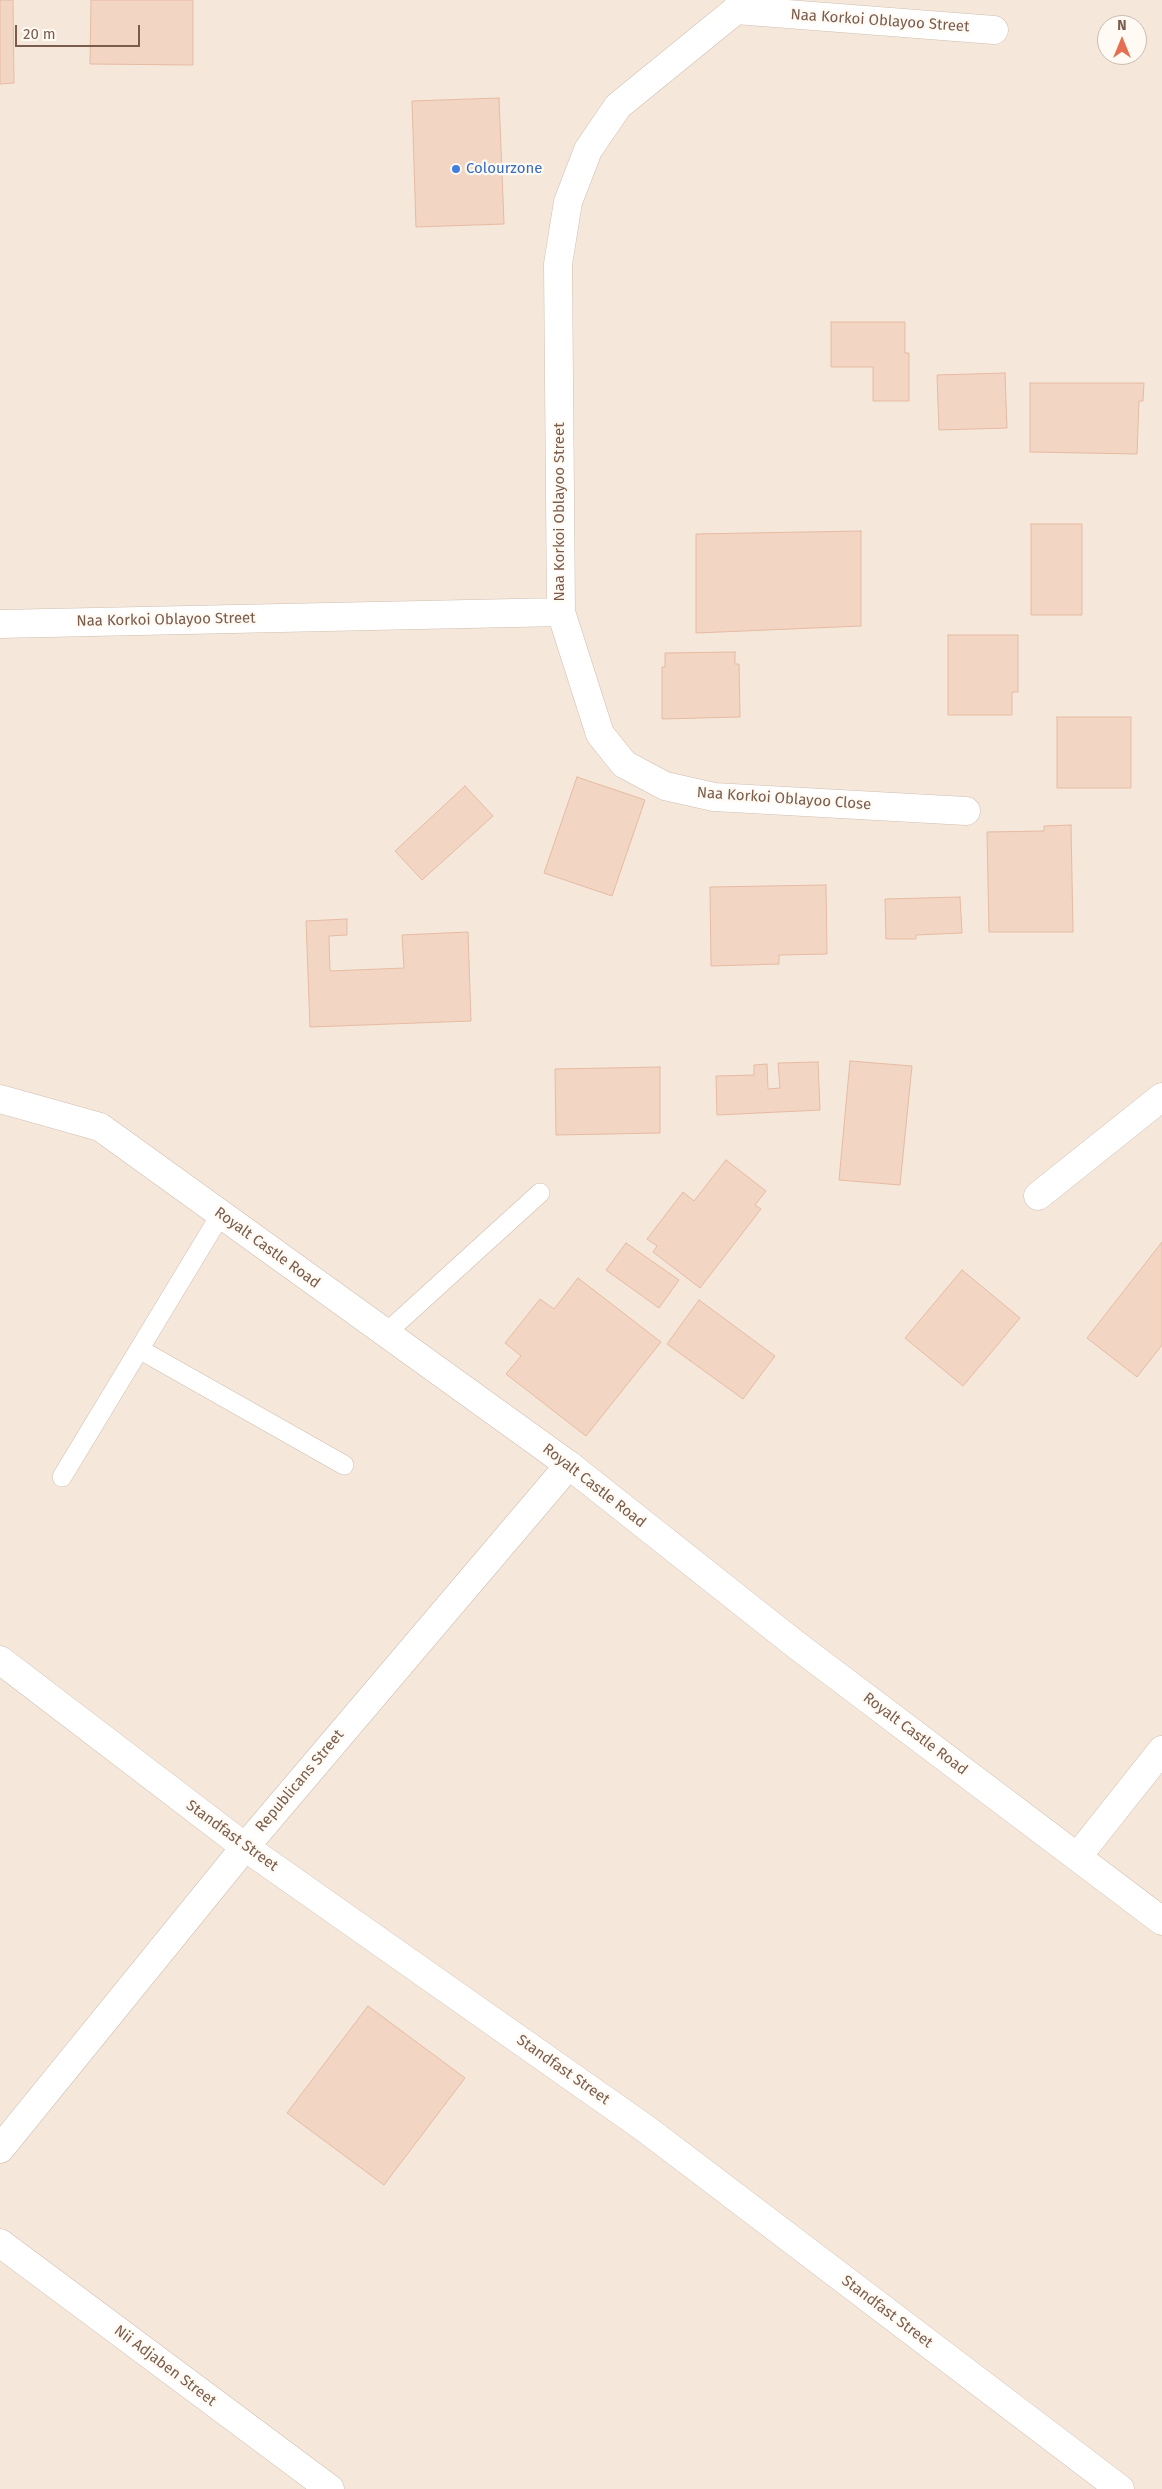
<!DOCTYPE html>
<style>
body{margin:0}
#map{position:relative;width:1162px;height:2489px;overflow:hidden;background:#fdf6ec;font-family:"Fira Sans",sans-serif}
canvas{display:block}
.north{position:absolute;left:1097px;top:15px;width:50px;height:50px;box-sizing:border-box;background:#fffaf3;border:1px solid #cabbb1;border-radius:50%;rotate:0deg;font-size:14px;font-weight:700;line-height:20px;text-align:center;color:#7a5c4d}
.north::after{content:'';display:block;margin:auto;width:18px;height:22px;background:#e76f51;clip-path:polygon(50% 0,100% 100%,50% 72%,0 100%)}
.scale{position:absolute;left:15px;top:25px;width:125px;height:22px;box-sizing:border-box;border:2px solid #7a5c4d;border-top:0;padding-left:6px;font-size:15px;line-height:18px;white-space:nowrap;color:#7a5c4d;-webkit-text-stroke:4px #fffaf3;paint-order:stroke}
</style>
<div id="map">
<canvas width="1162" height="2489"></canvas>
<div class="north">N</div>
<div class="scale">20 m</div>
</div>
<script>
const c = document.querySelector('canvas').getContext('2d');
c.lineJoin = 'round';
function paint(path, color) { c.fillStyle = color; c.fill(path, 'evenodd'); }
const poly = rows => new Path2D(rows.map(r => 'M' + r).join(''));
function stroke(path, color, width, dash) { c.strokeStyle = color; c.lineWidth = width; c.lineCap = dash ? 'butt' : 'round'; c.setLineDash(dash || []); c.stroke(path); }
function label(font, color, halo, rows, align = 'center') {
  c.font = font + ' "Fira Sans",sans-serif'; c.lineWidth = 4.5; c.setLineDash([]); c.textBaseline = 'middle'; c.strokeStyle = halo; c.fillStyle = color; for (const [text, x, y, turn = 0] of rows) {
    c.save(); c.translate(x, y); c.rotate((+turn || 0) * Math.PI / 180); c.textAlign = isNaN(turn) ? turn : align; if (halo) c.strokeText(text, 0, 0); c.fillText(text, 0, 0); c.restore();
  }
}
const residential = poly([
 [0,0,1162,0,1162,2489,0,2489],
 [1107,25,1137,25,1137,55,1107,55]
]);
const building = poly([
 [0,0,13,0,14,83,0,84,0,0],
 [91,0,193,0,193,65,90,64,91,0],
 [499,98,504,224,416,227,412,101,499,98],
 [831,322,905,322,905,353,909,353,909,401,873,401,873,367,831,367,831,322],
 [1005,373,1007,428,939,430,937,375,1005,373],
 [1030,383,1144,383,1143,401,1139,401,1137,454,1030,452,1030,383],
 [1031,524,1082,524,1082,615,1031,615,1031,524],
 [861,531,861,626,696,633,696,534,861,531],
 [948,635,1018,635,1018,692,1012,692,1012,715,948,715,948,635],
 [735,652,735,664,739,664,740,717,662,719,662,667,665,667,665,653,735,652],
 [1057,717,1131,717,1131,788,1057,788,1057,717],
 [577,777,645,800,612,896,544,873,577,777],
 [465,786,493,816,422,880,395,851,465,786],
 [1071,825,1073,932,989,932,987,832,1044,831,1044,826,1071,825],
 [826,885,827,954,779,955,779,964,711,966,710,887,826,885],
 [960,897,962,933,916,935,916,939,886,939,885,899,960,897],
 [347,919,347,935,329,936,330,971,404,968,402,935,468,932,471,1021,310,1027,306,921,347,919],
 [850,1061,912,1066,900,1185,839,1180,850,1061],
 [818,1062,820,1110,717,1115,716,1076,754,1075,754,1065,767,1064,768,1089,780,1088,778,1063,818,1062],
 [660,1067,660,1133,556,1135,555,1069,660,1067],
 [726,1160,766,1191,755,1205,761,1209,700,1288,653,1252,657,1246,647,1239,683,1192,694,1201,726,1160],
 [1162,1242,1162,1345,1137,1377,1087,1338,1162,1242],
 [626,1243,679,1280,659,1308,606,1270,626,1243],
 [962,1270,1020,1318,963,1386,905,1338,962,1270],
 [578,1278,661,1342,586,1436,506,1374,521,1356,505,1343,540,1299,554,1309,578,1278],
 [699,1300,775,1356,743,1399,667,1344,699,1300],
 [368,2006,465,2078,384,2185,287,2113,368,2006]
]);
const service = poly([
 [386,1333,540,1193],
 [139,1349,344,1465],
 [62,1477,221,1214]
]);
const minor = poly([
 [741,0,736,10,618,106,588,150,568,202,558,264,561,612,600,734,624,764,665,786,714,797,966,811],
 [736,10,994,30],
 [0,624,561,612],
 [1038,1196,1162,1097],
 [0,1660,245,1847,646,2129,1120,2489],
 [1078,1856,1162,1750],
 [0,2149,245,1847,569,1465],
 [0,2243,330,2489]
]);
const tertiary = poly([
 [0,1099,100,1127,569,1465,795,1644,1162,1921]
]);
const markers = [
 [456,169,5,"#3f7fe0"]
];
const streetNames = [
 ["Naa Korkoi Oblayoo Street",880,21,4],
 ["Naa Korkoi Oblayoo Street",560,512,-90],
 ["Naa Korkoi Oblayoo Street",166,620,-1],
 ["Naa Korkoi Oblayoo Close",784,799,4],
 ["Royalt Castle Road",267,1248,36],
 ["Royalt Castle Road",594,1486,38],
 ["Royalt Castle Road",915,1734,37],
 ["Republicans Street",300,1781,-50],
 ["Standfast Street",232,1836,36],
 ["Standfast Street",563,2070,35],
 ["Standfast Street",887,2312,37],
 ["Nii Adjaben Street",165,2366,37]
];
const shopNames = [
 ["Colourzone",466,169]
];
paint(residential, '#f5e8da');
paint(building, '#f3d5c3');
stroke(building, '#e6bba3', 1);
stroke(service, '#d1beb0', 20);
stroke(minor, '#d1beb0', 29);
stroke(tertiary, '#d1beb0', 29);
stroke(service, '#fff', 19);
stroke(minor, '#fff', 28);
stroke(tertiary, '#fff', 28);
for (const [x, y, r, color] of markers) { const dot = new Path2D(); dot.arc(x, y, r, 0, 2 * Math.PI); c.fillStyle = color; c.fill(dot); stroke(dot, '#fffaf3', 2); }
label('15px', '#7a5c4d', '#fffaf3', streetNames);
label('15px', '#366cbe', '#fffaf3', shopNames, 'left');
</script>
